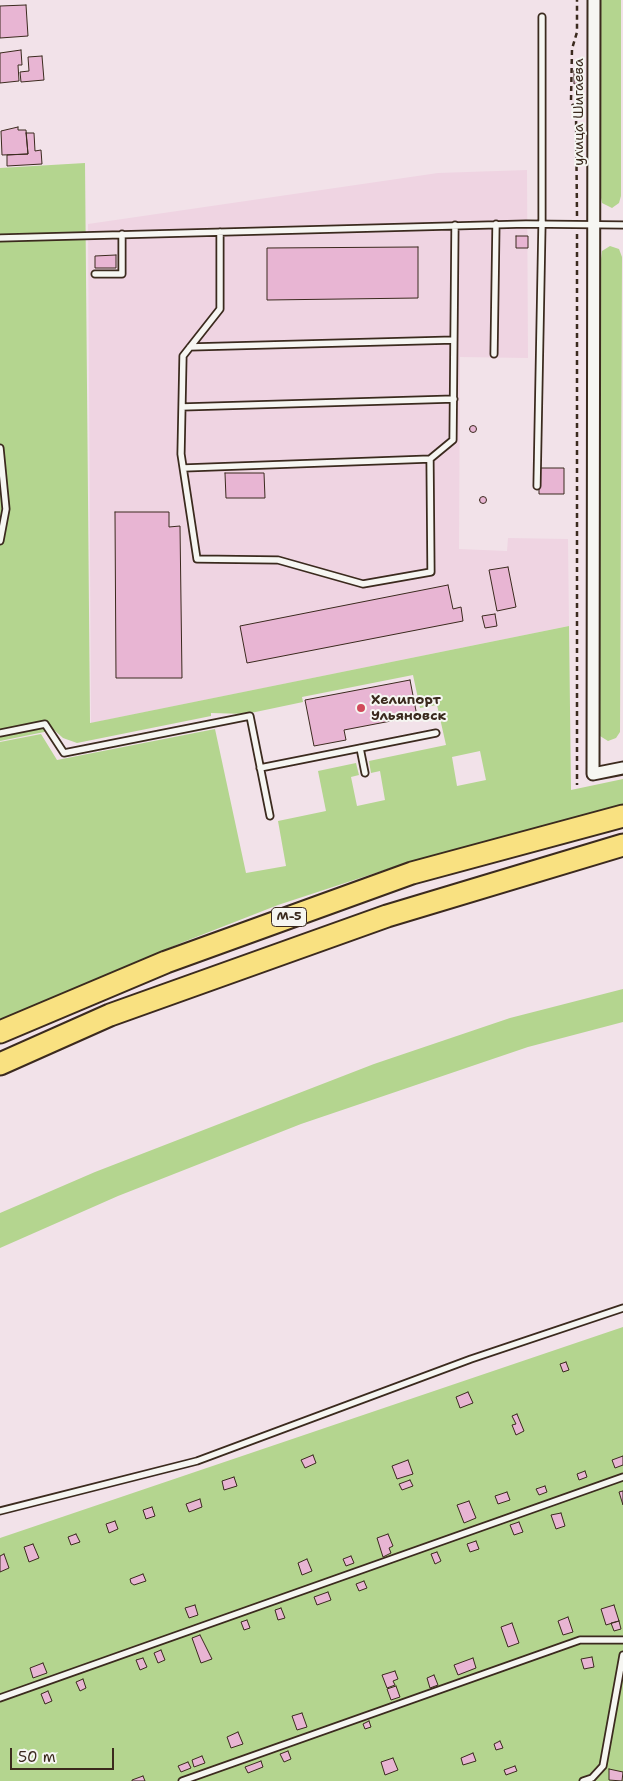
<!DOCTYPE html>
<meta charset="utf-8">
<style>
body{margin:0}
#map{position:relative;width:623px;height:1781px;overflow:hidden;background:#f2e2e9;font-family:"Shantell Sans",sans-serif}
canvas{display:block}
.scale{position:absolute;left:10px;top:1748px;width:104px;height:22px;box-sizing:border-box;border:2px solid #3b2a1e;border-top:0;padding-left:6px;font-size:15px;line-height:18px;white-space:nowrap;color:#3b2a1e;-webkit-text-stroke:4px #f6f6f2;paint-order:stroke}
</style>
<div id="map">
<canvas width="623" height="1781"></canvas>
<div class="scale">50 m</div>
</div>
<script>
const c = document.querySelector('canvas').getContext('2d');
c.lineJoin = 'round';
function paint(path, color) { c.fillStyle = color; c.fill(path, 'evenodd'); }
const poly = rows => new Path2D(rows.map(r => 'M' + r).join(''));
function stroke(path, color, width, dash) { c.strokeStyle = color; c.lineWidth = width; c.lineCap = dash ? 'butt' : 'round'; c.setLineDash(dash || []); c.stroke(path); }
function label(font, color, halo, rows, align = 'center') {
  c.font = font + ' "Shantell Sans",sans-serif'; c.lineWidth = 4; c.setLineDash([]); c.textBaseline = 'middle'; c.strokeStyle = halo; c.fillStyle = color; for (const [text, x, y, turn = 0] of rows) {
    c.save(); c.translate(x, y); c.rotate((+turn || 0) * Math.PI / 180); c.textAlign = isNaN(turn) ? turn : align; if (halo) c.strokeText(text, 0, 0); c.fillText(text, 0, 0); c.restore();
  }
}
const built = poly([
 [527,170,528,358,460,357,459,549,507,551,508,538,568,539,569,626,91,723,88,224,438,173]
]);
const green = poly([
 [600,0,621,0,621,196,619,203,612,208,602,203,600,193],
 [85,163,90,723,569,626,571,790,623,779,623,805,412,861,278,905,181,943,0,1020,0,742,41,734,57,760,215,729,246,873,286,866,278,821,326,811,318,771,356,763,359,775,351,777,357,806,385,800,380,771,371,773,369,761,446,745,437,705,420,708,413,675,302,697,303,702,246,714,211,713,211,716,77,743,63,738,54,730,0,741,0,168],
 [480,751,486,780,457,786,452,757],
 [610,246,619,249,622,257,620,732,616,738,608,741,600,736,599,732,601,259,602,251],
 [623,989,623,1022,528,1047,301,1124,118,1196,0,1248,0,1213,95,1172,374,1064,510,1018],
 [623,1327,623,1781,0,1781,0,1538]
]);
const building = poly([
 [26,5,28,36,0,38,0,6,26,5],
 [21,50,22,65,18,65,19,81,0,83,0,53,21,50],
 [42,56,44,80,21,82,20,72,29,71,28,57,42,56],
 [574,71,577,71,577,84,574,84,574,71],
 [18,127,18,130,26,130,28,154,2,155,1,131,18,127],
 [26,133,34,133,35,151,41,150,42,164,7,166,7,155,28,154,26,133],
 [516,236,528,236,528,248,516,248,516,236],
 [418,247,418,298,267,300,267,248,418,247],
 [116,255,116,268,95,268,95,256,116,255],
 '469.5 429a3.5 3.5 0 1 1 7 0a3.5 3.5 0 1 1-7 0Z',
 [539,468,564,468,564,494,539,494,539,468],
 [225,473,264,473,265,498,226,498,225,473],
 '479.5 500a3.5 3.5 0 1 1 7 0a3.5 3.5 0 1 1-7 0Z',
 [115,512,169,512,169,527,180,526,182,678,116,678,115,512],
 [508,567,516,607,497,611,489,570,508,567],
 [448,585,453,609,461,607,463,621,247,663,240,626,448,585],
 [495,614,497,626,485,628,482,616,495,614],
 [410,680,417,716,344,730,346,740,314,746,305,700,410,680],
 [566,1362,569,1370,563,1372,560,1364,566,1362],
 [468,1392,473,1403,460,1408,456,1397,468,1392],
 [517,1414,524,1431,516,1435,512,1425,516,1424,512,1416,517,1414],
 [313,1455,316,1463,305,1468,301,1460,313,1455],
 [623,1456,623,1465,615,1468,612,1460,623,1456],
 [408,1460,413,1474,397,1479,392,1466,408,1460],
 [585,1471,587,1477,579,1480,577,1474,585,1471],
 [234,1477,237,1486,224,1490,222,1481,234,1477],
 [410,1480,413,1486,402,1490,399,1484,410,1480],
 [545,1486,547,1492,539,1495,536,1489,545,1486],
 [623,1491,623,1505,619,1492,623,1491],
 [507,1492,510,1500,498,1504,495,1496,507,1492],
 [200,1499,202,1507,189,1512,186,1504,200,1499],
 [469,1501,476,1518,464,1523,457,1505,469,1501],
 [152,1507,155,1516,146,1519,143,1510,152,1507],
 [561,1513,565,1526,556,1529,551,1515,561,1513],
 [115,1521,118,1529,109,1533,106,1524,115,1521],
 [519,1522,523,1532,514,1535,510,1525,519,1522],
 [76,1534,80,1542,71,1545,68,1537,76,1534],
 [388,1534,393,1546,389,1548,391,1553,383,1557,377,1538,388,1534],
 [476,1541,479,1549,470,1552,467,1544,476,1541],
 [33,1544,39,1558,29,1562,24,1547,33,1544],
 [437,1552,441,1561,435,1564,431,1554,437,1552],
 [4,1554,9,1568,0,1572,0,1556,4,1554],
 [351,1556,354,1563,346,1566,343,1559,351,1556],
 [307,1559,312,1571,302,1575,298,1563,307,1559],
 [143,1574,146,1581,134,1585,131,1583,130,1579,143,1574],
 [364,1581,367,1588,359,1591,356,1584,364,1581],
 [328,1592,331,1600,317,1605,314,1597,328,1592],
 [195,1605,198,1615,189,1618,185,1608,195,1605],
 [614,1605,619,1621,606,1625,601,1609,614,1605],
 [281,1608,285,1618,278,1620,275,1610,281,1608],
 [568,1617,573,1632,563,1635,558,1621,568,1617],
 [247,1620,250,1628,244,1630,241,1622,247,1620],
 [619,1621,621,1629,614,1631,611,1623,619,1621],
 [512,1623,519,1643,508,1647,501,1627,512,1623],
 [200,1635,212,1659,201,1663,192,1638,200,1635],
 [161,1650,165,1660,158,1663,154,1653,161,1650],
 [592,1657,594,1667,584,1669,581,1659,592,1657],
 [143,1658,147,1667,140,1670,136,1660,143,1658],
 [473,1658,476,1668,458,1675,454,1665,473,1658],
 [43,1663,47,1673,33,1678,30,1668,43,1663],
 [395,1671,398,1679,393,1681,395,1685,387,1688,382,1675,395,1671],
 [434,1675,438,1685,430,1688,427,1678,434,1675],
 [83,1679,86,1688,80,1691,76,1682,83,1679],
 [396,1686,400,1697,391,1700,387,1689,396,1686],
 [48,1691,52,1701,45,1704,41,1694,48,1691],
 [302,1713,307,1727,297,1730,292,1716,302,1713],
 [369,1721,371,1727,365,1729,363,1724,369,1721],
 [238,1732,243,1744,231,1748,227,1737,238,1732],
 [500,1741,503,1748,496,1750,494,1744,500,1741],
 [288,1751,291,1759,284,1762,280,1754,288,1751],
 [473,1753,476,1761,463,1765,461,1758,473,1753],
 [202,1756,205,1763,194,1767,192,1760,202,1756],
 [393,1758,398,1770,385,1775,381,1762,393,1758],
 [261,1761,263,1767,248,1773,245,1767,261,1761],
 [188,1762,191,1768,181,1772,178,1766,188,1762],
 [515,1766,517,1771,506,1775,504,1770,515,1766],
 [609,1769,623,1772,622,1781,609,1780,609,1769],
 [143,1776,145,1781,132,1781,132,1780,143,1776]
]);
const path = poly([
 [577,216,576,112,571,101,572,49,577,32,577,0],
 [577,234,577,785]
]);
const lane = poly([
 [220,232,220,309,183,356,181,454,197,559,278,560,363,584,431,572,430,459,453,440,455,225],
 [0,238,526,224,623,225],
 [95,274,122,274,122,234],
 [190,347,454,340],
 [494,354,496,224],
 [182,407,454,399],
 [0,448,6,509,0,541],
 [184,468,430,459],
 [537,486,542,224,542,17],
 [0,733,45,724,64,753,250,716,270,816],
 [360,748,365,773],
 [260,768,436,733],
 [0,1511,197,1461,471,1359,623,1308],
 [0,1698,623,1477],
 [182,1781,580,1640,623,1640],
 [583,1781,592,1778,603,1766,623,1655]
]);
const street = poly([
 [594,0,593,774,623,768]
]);
const highway = poly([
 [0,1032,166,962,412,873,623,816],
 [0,1064,110,1015,387,916,623,845]
]);
const markers = [
 [361,708,5,"#d1495b"]
];
const shields = [
 [289,917,35]
];
const shieldNames = [
 ["М-5",289,917]
];
const streetNames = [
 ["улица Шигаева",579,112,-90]
];
const poiNames = [
 ["Хелипорт",371,700],
 ["Ульяновск",371,716]
];
paint(built, '#efd4e2');
paint(green, '#b4d58f');
paint(building, '#e8b5d3');
stroke(building, '#3b2a1e', 1);
stroke(lane, '#3b2a1e', 9);
stroke(street, '#3b2a1e', 15);
stroke(highway, '#3b2a1e', 25);
stroke(path, '#3b2a1e', 2.5, [5, 4]);
stroke(lane, '#f6f6f2', 5.5);
stroke(street, '#f6f6f2', 11);
stroke(highway, '#f9e181', 21);
for (const [x, y, r, color] of markers) { const dot = new Path2D(); dot.arc(x, y, r, 0, 2 * Math.PI); c.fillStyle = color; c.fill(dot); stroke(dot, '#f6f6f2', 2); }
for (const [x, y, w] of shields) { const box = new Path2D(); box.roundRect(x - w / 2, y - 9.5, w, 19, 4); c.fillStyle = '#f6f6f2'; c.fill(box); stroke(box, '#3b2a1e', 1); }
label('bold 12px', '#3b2a1e', null, shieldNames);
label('14px', '#3b2a1e', '#f6f6f2', streetNames);
label('bold 14px', '#3b2a1e', '#f6f6f2', poiNames, 'left');
</script>
